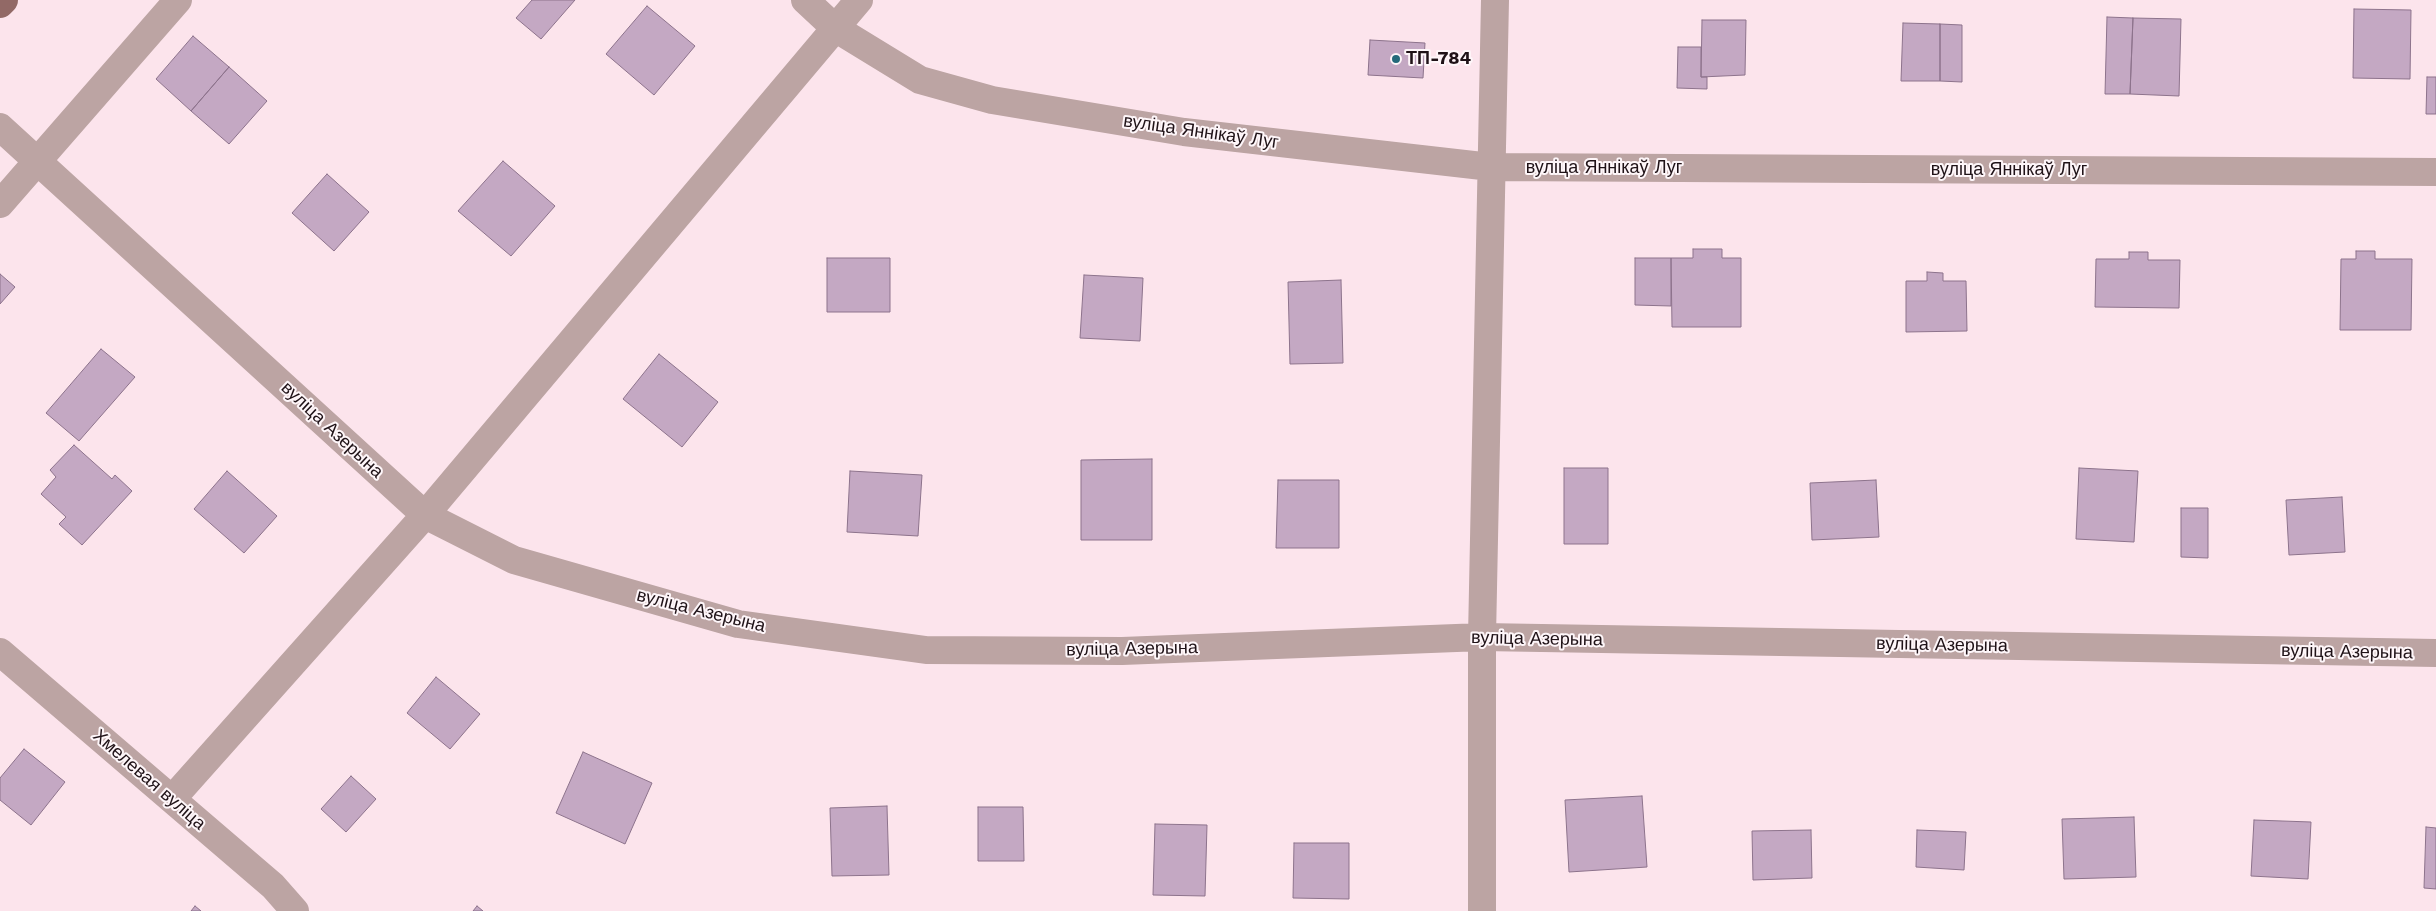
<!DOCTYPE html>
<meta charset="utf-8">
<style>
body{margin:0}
canvas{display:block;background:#fce4ec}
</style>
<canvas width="2436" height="911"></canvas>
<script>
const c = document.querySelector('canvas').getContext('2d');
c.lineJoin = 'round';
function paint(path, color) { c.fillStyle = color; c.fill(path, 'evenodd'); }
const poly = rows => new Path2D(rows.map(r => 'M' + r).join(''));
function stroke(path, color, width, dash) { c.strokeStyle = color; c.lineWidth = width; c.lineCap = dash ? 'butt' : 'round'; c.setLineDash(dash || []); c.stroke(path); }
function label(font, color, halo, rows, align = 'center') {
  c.font = font + ' "Work Sans",sans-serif'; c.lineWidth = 4; c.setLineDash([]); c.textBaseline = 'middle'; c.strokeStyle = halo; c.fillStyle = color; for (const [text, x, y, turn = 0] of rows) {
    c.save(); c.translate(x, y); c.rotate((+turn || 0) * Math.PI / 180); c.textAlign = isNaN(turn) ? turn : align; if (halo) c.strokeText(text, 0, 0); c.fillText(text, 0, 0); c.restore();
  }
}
const building = poly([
 [532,0,575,0,541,39,516,18,532,0],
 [647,6,695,46,654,95,606,54,647,6],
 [2354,9,2411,10,2410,79,2353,78,2354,9],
 [2107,17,2133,18,2130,94,2105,94,2107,17],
 [2133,18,2181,19,2179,96,2130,94,2133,18],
 [1702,20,1746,20,1745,75,1701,77,1702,20],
 [1903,23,1940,24,1940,81,1901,81,1903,23],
 [1940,24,1962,25,1962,82,1940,81,1940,24],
 [193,36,229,67,191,111,156,79,193,36],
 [1370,40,1425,43,1423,78,1368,75,1370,40],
 [1678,47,1701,47,1701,77,1707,77,1707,89,1677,88,1678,47],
 [229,67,267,101,229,144,191,111,229,67],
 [2427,77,2436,77,2436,114,2426,114,2427,77],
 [503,161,555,206,511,256,458,211,503,161],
 [327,174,369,212,334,251,292,213,327,174],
 [1693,249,1722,249,1722,258,1741,258,1741,327,1672,327,1671,258,1693,258,1693,249],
 [2356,251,2375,251,2375,259,2412,259,2411,330,2340,330,2341,259,2356,259,2356,251],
 [2129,252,2148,252,2148,260,2180,260,2179,308,2095,307,2096,259,2129,259,2129,252],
 [827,258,890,258,890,312,827,312,827,258],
 [1635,258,1671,258,1671,306,1635,305,1635,258],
 [1927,272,1943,273,1943,281,1966,281,1967,331,1906,332,1906,281,1927,281,1927,272],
 [0,274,15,287,0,304,0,274],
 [1084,275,1143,278,1140,341,1080,338,1084,275],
 [1341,280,1343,363,1290,364,1288,282,1341,280],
 [101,349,135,377,79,441,46,413,101,349],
 [659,354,718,402,682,447,623,399,659,354],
 [74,445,112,479,115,475,132,491,82,545,59,524,66,517,41,494,56,477,50,470,74,445],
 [1152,459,1152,540,1081,540,1081,460,1152,459],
 [1564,468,1608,468,1608,544,1564,544,1564,468],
 [2079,468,2138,471,2134,542,2076,539,2079,468],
 [227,471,277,516,244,553,194,509,227,471],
 [850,471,922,475,918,536,847,532,850,471],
 [1278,480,1339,480,1339,548,1276,548,1278,480],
 [1876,480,1879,537,1812,540,1810,483,1876,480],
 [2342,497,2345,552,2289,555,2286,500,2342,497],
 [2181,508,2208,508,2208,558,2181,557,2181,508],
 [436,677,480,714,450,749,407,713,436,677],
 [24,749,65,782,31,825,0,800,0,778,24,749],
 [583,752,652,783,625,844,556,813,583,752],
 [351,776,376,799,346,832,321,809,351,776],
 [1642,796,1647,867,1569,872,1565,800,1642,796],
 [887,806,889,875,832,876,830,808,887,806],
 [978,807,1023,807,1024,861,978,861,978,807],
 [2134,817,2136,877,2064,879,2062,819,2134,817],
 [2254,820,2311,822,2308,879,2251,876,2254,820],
 [1155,824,1207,825,1205,896,1153,895,1155,824],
 [2426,827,2436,828,2436,889,2424,888,2426,827],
 [1811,830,1812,878,1753,880,1752,831,1811,830],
 [1917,830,1966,832,1964,870,1916,867,1917,830],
 [1294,843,1349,843,1349,899,1293,898,1294,843],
 [195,906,201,911,191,911,195,906],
 [477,906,483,911,473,911,477,906]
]);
const minor = poly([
 [805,0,835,28,920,80,992,100,1184,132,1491,167,2436,172],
 [0,127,425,515,514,560,738,624,926,650,1122,651,1482,637,2436,653],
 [0,204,178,0],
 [0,652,273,886,295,911],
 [172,799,425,515,859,0],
 [1482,911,1482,637,1495,0]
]);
const major = poly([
 [0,4,4,0]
]);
const markers = [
 [1396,59,5,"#24697a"]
];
const poiNames = [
 ["ТП-784",1406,59]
];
const streetNames = [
 ["вуліца Яннікаў Луг",1201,132,8],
 ["вуліца Яннікаў Луг",1604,168],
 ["вуліца Яннікаў Луг",2009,170],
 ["вуліца Азерына",332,430,43],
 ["вуліца Азерына",701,611,14],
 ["вуліца Азерына",1537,639,1],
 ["вуліца Азерына",1942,645,1],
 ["вуліца Азерына",1132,649,-1],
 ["вуліца Азерына",2347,652,1],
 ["Хмелевая вуліца",149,780,41]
];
paint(building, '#c4a8c3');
stroke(building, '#8d738c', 1);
stroke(minor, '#bca4a3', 28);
stroke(major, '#926966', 28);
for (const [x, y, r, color] of markers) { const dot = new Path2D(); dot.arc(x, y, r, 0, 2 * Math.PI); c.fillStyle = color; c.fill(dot); stroke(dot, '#fef6f9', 2); }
label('bold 18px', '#1f1217', '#fef6f9', poiNames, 'left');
label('18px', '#1f1217', '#fef6f9', streetNames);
</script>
